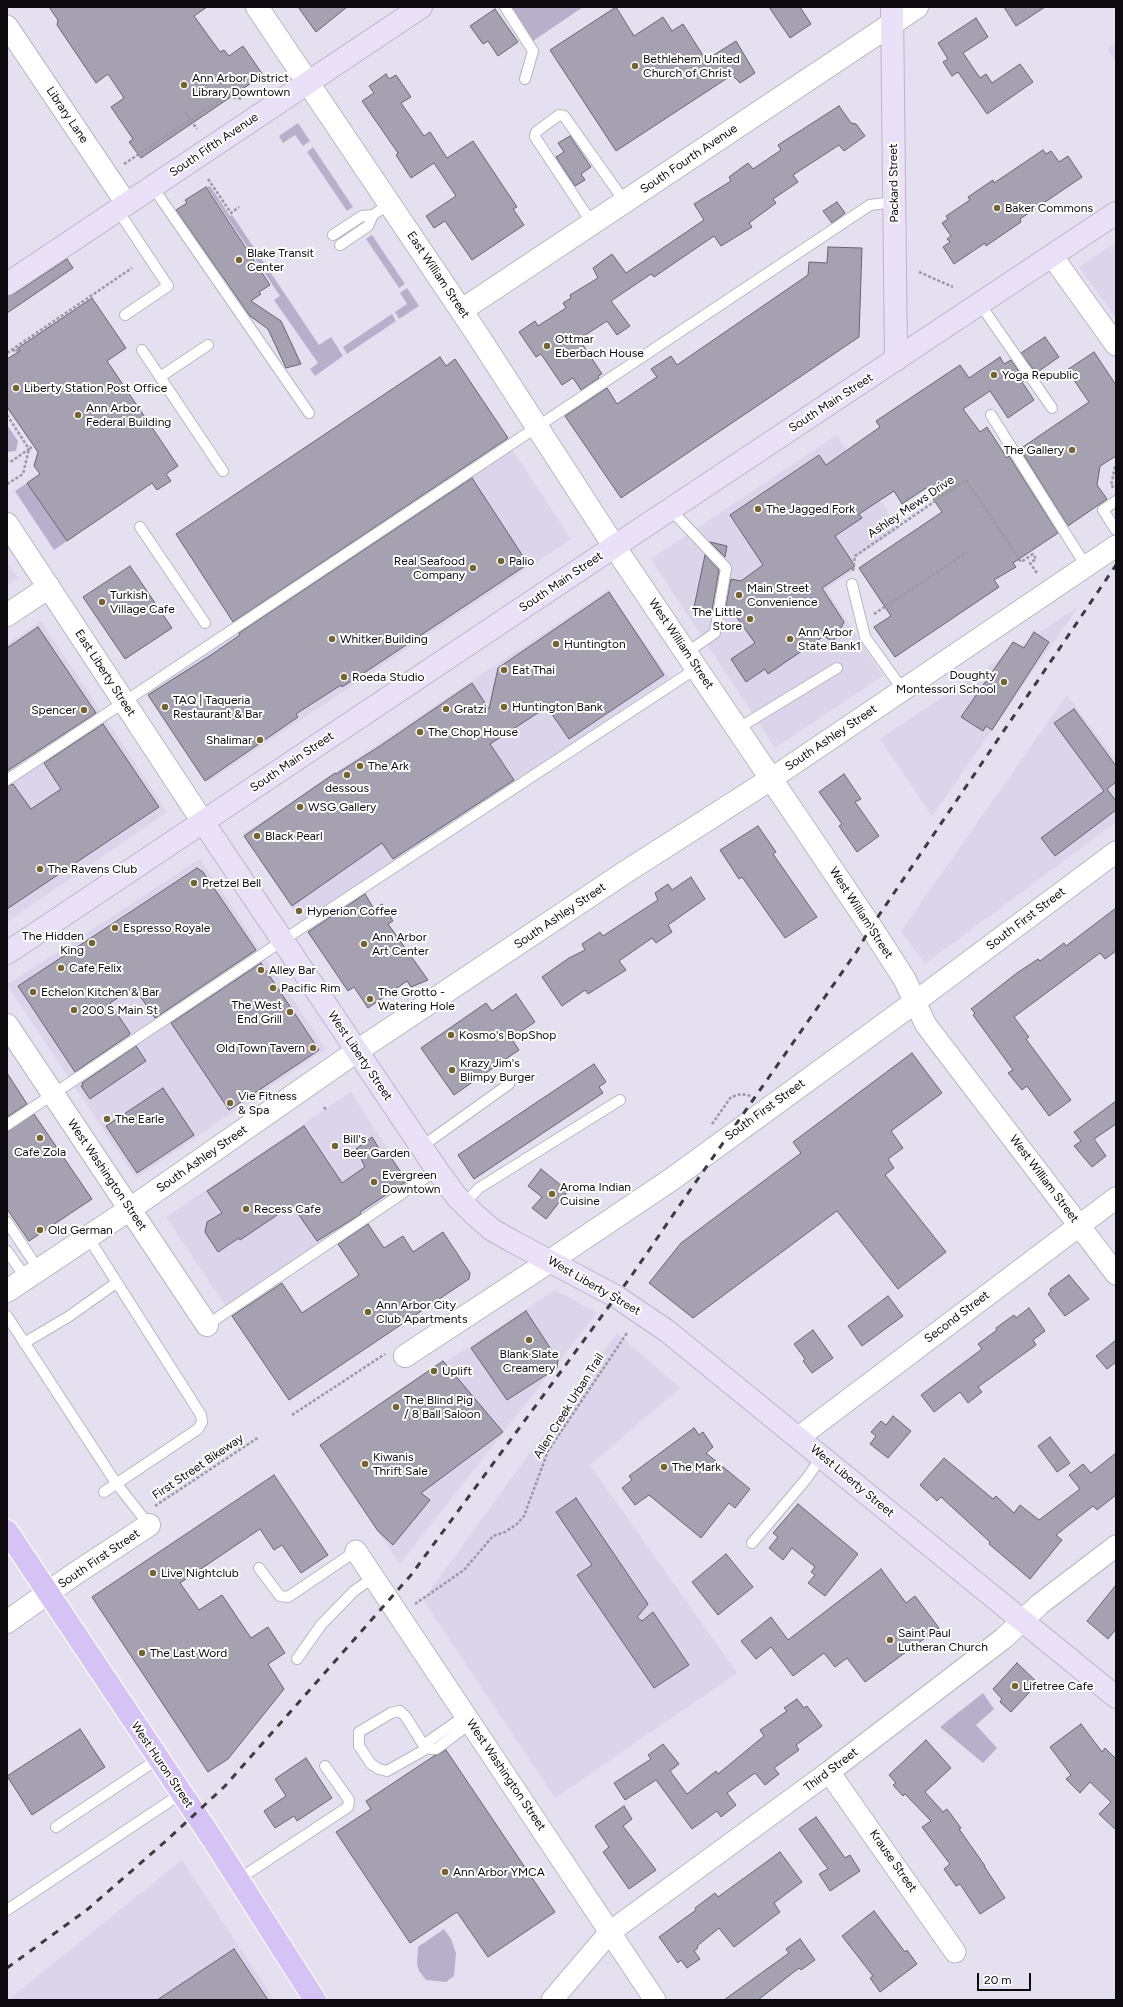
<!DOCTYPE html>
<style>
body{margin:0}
#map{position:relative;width:1123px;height:2007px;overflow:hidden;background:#e5e0f0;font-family:Figtree,sans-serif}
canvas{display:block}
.frame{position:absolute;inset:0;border:8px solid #0c0a0f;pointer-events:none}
.scale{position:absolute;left:977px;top:1973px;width:54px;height:18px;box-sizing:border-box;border:2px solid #0c0a0f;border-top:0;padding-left:5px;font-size:12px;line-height:14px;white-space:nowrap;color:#0c0a0f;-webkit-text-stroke:3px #fff;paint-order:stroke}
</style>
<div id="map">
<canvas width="1123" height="2007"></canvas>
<div class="frame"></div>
<div class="scale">20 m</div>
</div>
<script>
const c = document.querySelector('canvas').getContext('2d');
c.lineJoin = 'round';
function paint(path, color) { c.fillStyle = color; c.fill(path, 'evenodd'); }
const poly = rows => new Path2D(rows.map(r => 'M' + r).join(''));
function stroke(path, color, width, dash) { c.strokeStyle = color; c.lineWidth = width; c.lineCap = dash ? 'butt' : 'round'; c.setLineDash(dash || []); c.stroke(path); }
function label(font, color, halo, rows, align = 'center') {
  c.font = font + ' Figtree,sans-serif'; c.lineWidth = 4; c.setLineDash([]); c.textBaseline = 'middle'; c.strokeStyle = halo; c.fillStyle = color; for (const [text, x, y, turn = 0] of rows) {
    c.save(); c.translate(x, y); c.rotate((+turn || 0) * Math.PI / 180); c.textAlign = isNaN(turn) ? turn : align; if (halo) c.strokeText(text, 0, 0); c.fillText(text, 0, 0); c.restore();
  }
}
const built = poly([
 [1116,43,1116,62,1107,49],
 [1116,242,1116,318,1079,267],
 [837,435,899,529,851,561,856,569,826,589,883,676,775,748,651,559],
 [512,449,571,539,208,782,148,693],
 [7,562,18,578,7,585],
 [608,590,669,678,303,925,243,834],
 [1078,607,932,816,880,739],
 [41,621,167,812,7,922,7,644],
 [1067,695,1116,760,1116,822,925,964,901,931],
 [200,859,326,1049,136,1178,7,985],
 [351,1092,410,1184,227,1308,166,1217],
 [555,1290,597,1313,400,1564,320,1445],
 [617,1333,680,1388,590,1465,737,1673,555,1798,423,1600],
 [182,1860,274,2000,8,2000]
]);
const green = poly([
 [510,7,583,7,533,41],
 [298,123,310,141,303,146,295,135,283,143,279,136],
 [313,147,353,207,347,211,307,152],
 [210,186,230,216,232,215,319,345,331,337,343,356,315,376,310,369,318,363,274,300,280,296,207,187],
 [372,235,405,284,399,288,366,239],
 [407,288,419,306,399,319,395,312,407,304,400,293],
 [392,314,396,321,347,354,343,347],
 [7,425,18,441,16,451,7,452],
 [27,483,67,541,54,550,15,491],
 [983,1693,994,1709,976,1725,997,1748,983,1763,940,1727],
 [444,1929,451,1939,456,1953,454,1976,446,1982,426,1980,419,1971,417,1964,418,1947]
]);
const building = poly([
 [49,7,207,7,194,16,220,52,224,50,229,56,243,46,263,75,141,158,129,142,133,139,111,107,124,98,108,74,96,83,57,25,58,20,49,7],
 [298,7,347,7,316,32,298,7],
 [616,7,634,36,663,17,672,31,683,24,706,60,736,41,755,73,740,83,732,75,616,151,550,50,616,7],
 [769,7,800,7,811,24,790,38,769,7],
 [1004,7,1045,7,1016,26,1004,7],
 [495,9,518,42,498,56,488,41,483,44,470,26,495,9],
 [976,18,988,37,963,53,980,78,986,74,992,83,1020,64,1033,82,987,114,958,72,952,76,943,62,948,59,938,43,976,18],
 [386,74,389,79,396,75,411,97,401,103,424,136,430,132,447,158,473,141,517,207,513,209,524,225,472,260,445,221,434,228,426,216,456,196,434,163,411,178,396,155,398,153,362,101,374,93,369,86,386,74],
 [839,106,851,123,856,124,865,136,844,151,839,145,793,175,798,182,773,199,776,203,749,223,752,227,721,246,714,236,654,277,651,274,611,301,630,326,617,335,607,321,579,339,602,374,598,376,599,378,581,390,573,378,562,385,541,354,536,357,519,332,535,321,538,326,566,308,563,303,571,298,570,295,598,278,593,268,612,254,626,273,704,220,694,204,731,181,729,177,748,163,753,169,781,150,778,145,839,106],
 [570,136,591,167,581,174,585,180,575,186,556,157,564,152,558,143,570,136],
 [1043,150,1046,154,1051,151,1059,162,1068,156,1082,177,1020,219,1021,222,986,246,985,243,954,264,943,247,950,242,947,239,951,236,942,223,948,219,946,216,970,200,968,197,993,180,994,183,1043,150],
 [206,187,270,285,259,292,261,294,251,301,281,321,301,364,286,368,268,329,250,316,176,210,187,203,185,200,206,187],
 [837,202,845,213,832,223,823,211,837,202],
 [828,247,862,248,859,337,621,498,565,416,607,388,617,404,657,377,651,369,671,356,677,365,808,275,809,262,827,263,828,247],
 [67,259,73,268,7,313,7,296,14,294,67,259],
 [92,298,126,348,107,361,178,466,166,474,171,481,157,490,152,483,67,541,27,483,40,474,34,466,38,452,7,407,7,359,20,351,18,348,92,298],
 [1045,337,1059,357,1036,373,1021,353,1045,337],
 [1094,352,1116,385,1116,456,1100,466,1097,485,1107,499,1068,526,1020,449,1089,402,1067,370,1094,352],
 [440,357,446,366,455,359,508,438,233,622,176,534,440,357],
 [1000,357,1004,364,1011,360,1025,380,1022,382,1034,400,1008,418,990,391,963,409,980,432,987,427,1007,458,1009,456,1058,533,1013,563,1016,567,994,580,999,587,895,657,874,627,891,616,859,568,942,512,926,488,902,504,894,491,859,514,862,518,835,536,855,566,822,588,844,622,833,642,824,636,768,674,765,669,746,682,731,659,755,643,733,612,725,610,731,579,741,581,763,565,730,515,819,455,826,465,880,427,876,421,960,365,969,378,1000,357],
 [472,478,528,564,373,667,342,687,341,685,296,714,298,717,205,781,148,695,211,655,240,635,239,633,472,478],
 [710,542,727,546,725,557,710,542],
 [705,555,719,570,711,616,693,612,705,555],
 [130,566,172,628,125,659,83,597,130,566],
 [609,592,664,675,569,739,547,707,490,744,514,780,393,859,382,843,292,906,244,836,335,773,336,774,380,746,472,683,489,709,498,668,609,592],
 [38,627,96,713,7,771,7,648,38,627],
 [1034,632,1049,642,992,730,986,726,983,731,961,717,1013,642,1024,648,1034,632],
 [1074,709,1116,766,1116,782,1107,789,1116,801,1116,810,1055,856,1041,838,1104,791,1054,723,1074,709],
 [103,724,159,807,7,909,7,786,13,784,31,809,61,789,44,763,103,724],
 [844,774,861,799,855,802,879,836,857,852,839,826,842,824,819,792,844,774],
 [758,826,776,852,773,854,817,917,785,938,742,877,739,879,720,850,758,826],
 [197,868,203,872,256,950,155,1018,134,987,110,1003,130,1033,129,1035,75,1072,18,986,197,868],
 [691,877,705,899,668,925,672,932,656,943,652,938,619,961,626,970,588,994,585,990,562,1006,542,977,569,958,585,950,582,944,600,932,603,936,658,900,655,893,668,884,672,890,691,877],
 [365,894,374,909,382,904,393,921,388,924,428,980,411,987,407,981,368,1008,354,987,348,991,308,932,365,894],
 [1116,908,1116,951,1105,959,1100,953,1014,1017,1029,1037,1026,1039,1071,1100,1049,1116,1027,1086,1022,1090,1008,1073,1013,1070,973,1015,975,1013,971,1009,1017,973,1038,959,1040,961,1064,943,1066,946,1116,908],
 [261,963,319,1050,229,1110,171,1023,261,963],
 [516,994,535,1022,511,1038,519,1050,454,1095,421,1048,486,1003,492,1011,516,994],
 [136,1046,146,1061,90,1099,81,1086,83,1085,82,1083,136,1046],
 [912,1053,942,1093,891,1131,903,1148,888,1159,894,1168,885,1175,946,1252,898,1289,837,1211,693,1318,649,1283,681,1243,801,1153,793,1142,912,1053],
 [594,1064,606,1082,599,1087,603,1093,474,1179,458,1155,594,1064],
 [7,1073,27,1104,7,1117,7,1073],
 [163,1088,194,1135,137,1173,106,1126,163,1088],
 [1116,1101,1116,1124,1094,1139,1106,1156,1092,1167,1074,1146,1081,1141,1074,1132,1116,1101],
 [34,1114,92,1199,29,1241,7,1209,7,1131,34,1114],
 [304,1126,342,1183,365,1167,356,1149,372,1137,383,1155,387,1152,407,1181,360,1212,361,1214,317,1241,292,1205,240,1240,239,1238,218,1252,205,1232,207,1222,222,1213,207,1191,304,1126],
 [541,1169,568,1191,546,1219,532,1208,542,1197,528,1186,541,1169],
 [368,1224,384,1248,403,1236,413,1252,443,1232,470,1273,469,1279,289,1400,232,1316,282,1283,302,1313,359,1275,338,1244,368,1224],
 [1069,1275,1089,1299,1065,1316,1048,1294,1051,1291,1050,1289,1069,1275],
 [888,1296,903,1316,862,1346,848,1326,888,1296],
 [1029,1308,1045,1331,1033,1340,1036,1345,978,1387,982,1392,968,1403,960,1392,934,1412,921,1395,982,1349,978,1344,997,1330,996,1328,1014,1315,1016,1318,1029,1308],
 [526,1311,558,1360,557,1368,507,1400,471,1348,526,1311],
 [813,1330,833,1358,812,1373,803,1361,805,1359,794,1344,813,1330],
 [1116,1340,1116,1362,1107,1369,1096,1356,1116,1340],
 [443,1361,503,1432,421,1493,430,1500,393,1545,378,1531,320,1445,443,1361],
 [893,1416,911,1431,888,1458,870,1444,876,1436,871,1432,881,1421,886,1425,893,1416],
 [694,1428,699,1435,703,1432,713,1447,706,1453,750,1489,735,1508,729,1503,701,1538,649,1495,635,1505,622,1488,632,1480,629,1476,694,1428],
 [1050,1437,1070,1463,1057,1472,1038,1446,1050,1437],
 [1116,1453,1116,1495,1097,1510,1093,1506,1056,1535,1062,1540,1030,1579,989,1544,990,1542,941,1497,937,1501,920,1485,944,1458,993,1499,996,1496,1014,1513,1020,1505,1039,1520,1080,1489,1069,1475,1083,1464,1091,1473,1116,1453],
 [274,1475,328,1555,301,1573,282,1545,274,1550,260,1529,180,1583,199,1610,222,1595,251,1638,268,1627,285,1653,268,1664,284,1689,228,1759,208,1772,92,1597,274,1475],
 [576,1498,648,1604,637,1617,642,1621,653,1612,689,1665,654,1688,577,1575,592,1565,556,1512,576,1498],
 [798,1504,858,1554,825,1596,808,1583,815,1575,811,1572,815,1567,792,1548,783,1560,769,1548,778,1537,773,1533,798,1504],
 [726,1554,753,1587,718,1615,692,1582,726,1554],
 [881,1569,906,1603,915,1596,939,1628,865,1682,847,1658,835,1667,824,1653,793,1676,771,1647,756,1659,741,1641,771,1617,788,1640,881,1569],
 [1116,1585,1116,1629,1108,1639,1087,1621,1116,1585],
 [1017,1663,1038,1683,1011,1712,1000,1702,1002,1699,993,1689,1017,1663],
 [797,1699,804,1708,807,1706,822,1726,796,1745,799,1750,774,1768,779,1774,765,1785,755,1773,727,1793,736,1805,721,1817,717,1811,692,1829,656,1780,625,1800,614,1783,651,1759,648,1755,663,1744,679,1764,670,1771,687,1794,716,1771,718,1774,764,1736,760,1730,787,1711,784,1708,797,1699],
 [1081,1724,1102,1752,1105,1748,1116,1759,1116,1830,1099,1814,1111,1802,1090,1782,1080,1793,1066,1779,1071,1775,1050,1747,1081,1724],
 [80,1729,105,1767,32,1815,7,1776,80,1729],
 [926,1740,951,1768,925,1792,943,1812,947,1809,961,1828,959,1829,985,1866,984,1866,1005,1898,980,1914,960,1884,956,1886,944,1869,950,1864,922,1827,931,1821,905,1794,903,1796,893,1785,896,1783,889,1775,926,1740],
 [446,1750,555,1912,488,1957,457,1912,410,1943,336,1832,371,1809,366,1801,434,1756,439,1754,446,1750],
 [306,1758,332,1798,297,1821,294,1816,275,1828,264,1811,286,1796,275,1779,306,1758],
 [624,1806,632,1819,623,1826,656,1870,629,1889,603,1852,609,1847,595,1826,624,1806],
 [816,1817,845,1858,850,1855,860,1871,830,1891,819,1874,828,1869,799,1829,816,1817],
 [780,1852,802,1882,774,1903,780,1912,734,1947,719,1928,697,1946,698,1948,694,1951,700,1959,687,1968,681,1960,678,1963,659,1937,696,1910,695,1908,715,1893,718,1897,780,1852],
 [874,1911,905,1952,907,1950,917,1964,880,1992,870,1978,873,1976,842,1936,874,1911],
 [800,1939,815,1960,801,1970,799,1968,758,2000,724,2000,789,1953,786,1949,800,1939],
 [234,1949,268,2000,157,2000,234,1949]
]);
const path = poly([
 [185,112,197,129],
 [124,164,226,96,242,99],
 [208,179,231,213,239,207],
 [919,272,953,287],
 [13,349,15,352,19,349],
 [7,353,132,268],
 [7,415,29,449,12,461,7,461],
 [7,484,23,474,29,449,40,441],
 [1114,487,1111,486,1115,466,1116,466],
 [853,571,855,556,966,480,1021,562,1033,554,1036,559,1030,563,1037,573],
 [874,614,966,553],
 [324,1107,327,1111],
 [712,1124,731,1097,741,1094,752,1096],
 [292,1415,385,1354],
 [155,1506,259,1437],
 [415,1604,464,1570,493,1536,505,1532,517,1524,524,1516,548,1451,627,1333]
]);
const service = poly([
 [505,7,533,51,525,79],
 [152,186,309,413],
 [117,209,168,286,125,315],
 [592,223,535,137,536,132,559,115,564,116,625,202],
 [333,235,362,216,373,215,389,204],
 [340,245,368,226,373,215],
 [980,304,1052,408],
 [142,350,223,471],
 [160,377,208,345],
 [991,415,1086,566],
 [1116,501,1103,510,1116,530],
 [670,509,726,568,715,633,686,653],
 [140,527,205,623],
 [852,584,865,637,903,690],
 [737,729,837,668],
 [7,780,870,205,894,202],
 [7,1125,300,929,697,668],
 [421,1147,509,1084],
 [464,1204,479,1188,620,1100],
 [7,1222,39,1270],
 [88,1237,201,1415,202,1422,198,1429,104,1492],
 [7,1251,26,1278],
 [7,1316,116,1483,149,1525],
 [207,1325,437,1170],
 [24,1343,68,1317,116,1283],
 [752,1543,807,1478,822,1456],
 [259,1568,280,1596,288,1597,356,1551],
 [297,1659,321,1625,354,1591,374,1577],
 [400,1711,406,1717,426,1749,387,1771,379,1769,371,1764,359,1746,359,1732,391,1713,400,1711],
 [466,1715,429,1741,426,1749,436,1749,471,1723],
 [56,1827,158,1759],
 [239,1879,348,1807,349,1800,325,1766],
 [7,1910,182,1793]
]);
const minor = poly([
 [7,26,126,203],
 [1052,256,1116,345],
 [771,779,1116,546],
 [1116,852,915,1002,926,1025,1116,1274],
 [799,1437,1116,1198],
 [356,1551,655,2000],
 [829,1772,955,1952],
 [552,2000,610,1932,829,1772,1004,1638,1040,1604,1116,1546]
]);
const tertiary = poly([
 [257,7,475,331,614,546,871,927,905,980,915,1002,672,1179,550,1261,405,1356],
 [462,310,917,7],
 [7,524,203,822],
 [7,615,49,587],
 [7,1025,207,1325],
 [7,1291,130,1209,357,1051,624,873,771,779],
 [7,1622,73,1575,149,1525]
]);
const secondary = poly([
 [892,7,896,360],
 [7,284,421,7],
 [203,822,437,1170,456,1196,474,1214,491,1229,510,1240,617,1297,667,1331,1116,1697],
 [7,953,600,556,1116,213]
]);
const primary = poly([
 [7,1531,213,1840,315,2000]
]);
const rail = poly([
 [7,1968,88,1909,167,1840,225,1786,411,1575,632,1275,686,1196,857,951,871,927,1116,565]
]);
const markers = [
 [635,66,4,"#756432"],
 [184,85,4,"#756432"],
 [997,208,4,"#756432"],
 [239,260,4,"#756432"],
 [547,346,4,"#756432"],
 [994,375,4,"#756432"],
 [16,388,4,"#756432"],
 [78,415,4,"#756432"],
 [1072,450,4,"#756432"],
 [758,509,4,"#756432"],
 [501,561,4,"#756432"],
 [473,568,4,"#756432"],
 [739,595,4,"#756432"],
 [102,602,4,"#756432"],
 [750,619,4,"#756432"],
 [332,639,4,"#756432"],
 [790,639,4,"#756432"],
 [556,644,4,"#756432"],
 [504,670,4,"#756432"],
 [344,677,4,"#756432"],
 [1004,682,4,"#756432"],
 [165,707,4,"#756432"],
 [504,707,4,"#756432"],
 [446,709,4,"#756432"],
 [84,710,4,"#756432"],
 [420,732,4,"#756432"],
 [260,740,4,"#756432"],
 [360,766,4,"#756432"],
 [347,775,4,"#756432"],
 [300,807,4,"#756432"],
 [257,836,4,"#756432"],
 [40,869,4,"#756432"],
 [194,883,4,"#756432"],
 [299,911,4,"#756432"],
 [115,928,4,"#756432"],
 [92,943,4,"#756432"],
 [364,944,4,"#756432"],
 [61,968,4,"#756432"],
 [261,970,4,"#756432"],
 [273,988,4,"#756432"],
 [33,992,4,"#756432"],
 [370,999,4,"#756432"],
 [74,1010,4,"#756432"],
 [290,1012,4,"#756432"],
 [451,1035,4,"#756432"],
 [313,1048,4,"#756432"],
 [452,1070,4,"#756432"],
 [230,1103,4,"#756432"],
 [107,1119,4,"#756432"],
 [40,1138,4,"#756432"],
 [335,1146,4,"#756432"],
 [374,1182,4,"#756432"],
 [552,1194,4,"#756432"],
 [246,1209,4,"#756432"],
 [40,1230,4,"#756432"],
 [368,1312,4,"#756432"],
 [529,1340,4,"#756432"],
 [434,1371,4,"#756432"],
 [396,1407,4,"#756432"],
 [365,1464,4,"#756432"],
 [664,1467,4,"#756432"],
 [153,1573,4,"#756432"],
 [890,1640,4,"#756432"],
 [142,1653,4,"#756432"],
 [1015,1686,4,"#756432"],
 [445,1872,4,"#756432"]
];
const poiNames = [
 ["Bethlehem United",643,59],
 ["Church of Christ",643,73],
 ["Ann Arbor District",192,78],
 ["Library Downtown",192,92],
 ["Baker Commons",1005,208],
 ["Blake Transit",247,253],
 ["Center",247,267],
 ["Ottmar",555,339],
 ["Eberbach House",555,353],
 ["Yoga Republic",1002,375],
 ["Liberty Station Post Office",24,388],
 ["Ann Arbor",86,408],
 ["Federal Building",86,422],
 ["The Gallery",1064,450,"right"],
 ["The Jagged Fork",766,509],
 ["Real Seafood",465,561,"right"],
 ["Company",465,575,"right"],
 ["Palio",509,561],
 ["Main Street",747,588],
 ["Convenience",747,602],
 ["Turkish",110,595],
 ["Village Cafe",110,609],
 ["The Little",742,612,"right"],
 ["Store",742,626,"right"],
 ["Ann Arbor",798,632],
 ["State Bank1",798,646],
 ["Whitker Building",340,639],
 ["Huntington",564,644],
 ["Eat Thai",512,670],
 ["Doughty",996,675,"right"],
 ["Montessori School",996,689,"right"],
 ["Roeda Studio",352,677],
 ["TAQ | Taqueria",173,700],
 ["Restaurant & Bar",173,714],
 ["Huntington Bank",512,707],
 ["Gratzi",454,709],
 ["Spencer",76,710,"right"],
 ["The Chop House",428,732],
 ["Shalimar",252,740,"right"],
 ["The Ark",368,766],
 ["dessous",347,788,"center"],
 ["WSG Gallery",308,807],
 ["Black Pearl",265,836],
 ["The Ravens Club",48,869],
 ["Pretzel Bell",202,883],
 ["Hyperion Coffee",307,911],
 ["Espresso Royale",123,928],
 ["The Hidden",84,936,"right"],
 ["King",84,950,"right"],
 ["Ann Arbor",372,937],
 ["Art Center",372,951],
 ["Cafe Felix",69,968],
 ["Alley Bar",269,970],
 ["Pacific Rim",281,988],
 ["Echelon Kitchen & Bar",41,992],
 ["The Grotto -",378,992],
 ["Watering Hole",378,1006],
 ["The West",282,1005,"right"],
 ["End Grill",282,1019,"right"],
 ["200 S Main St",82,1010],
 ["Kosmo's BopShop",459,1035],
 ["Old Town Tavern",305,1048,"right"],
 ["Krazy Jim's",460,1063],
 ["Blimpy Burger",460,1077],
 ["Vie Fitness",238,1096],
 ["& Spa",238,1110],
 ["The Earle",115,1119],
 ["Bill's",343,1139],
 ["Beer Garden",343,1153],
 ["Cafe Zola",40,1152,"center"],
 ["Evergreen",382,1175],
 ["Downtown",382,1189],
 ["Aroma Indian",560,1187],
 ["Cuisine",560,1201],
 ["Recess Cafe",254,1209],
 ["Old German",48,1230],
 ["Ann Arbor City",376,1305],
 ["Club Apartments",376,1319],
 ["Blank Slate",529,1354,"center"],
 ["Creamery",529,1368,"center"],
 ["Uplift",442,1371],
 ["The Blind Pig",404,1400],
 ["/ 8 Ball Saloon",404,1414],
 ["Kiwanis",373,1457],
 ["Thrift Sale",373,1471],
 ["The Mark",672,1467],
 ["Live Nightclub",161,1573],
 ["Saint Paul",898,1633],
 ["Lutheran Church",898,1647],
 ["The Last Word",150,1653],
 ["Lifetree Cafe",1023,1686],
 ["Ann Arbor YMCA",453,1872]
];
const streetNames = [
 ["Library Lane",67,115,56],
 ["South Fifth Avenue",214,145,-34],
 ["South Fourth Avenue",689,159,-34],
 ["Packard Street",894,183,-91],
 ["East William Street",438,275,56],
 ["South Main Street",831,403,-33],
 ["Ashley Mews Drive",911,507,-34],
 ["South Main Street",561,582,-34],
 ["West William Street",681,644,56],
 ["East Liberty Street",105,673,57],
 ["South Ashley Street",831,738,-34],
 ["South Main Street",292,762,-34],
 ["West William Street",861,913,57],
 ["South Ashley Street",560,916,-34],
 ["South First Street",1026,919,-37],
 ["West Liberty Street",360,1056,56],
 ["South First Street",765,1110,-36],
 ["South Ashley Street",202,1159,-35],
 ["West Washington Street",107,1175,56],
 ["West William Street",1044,1179,53],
 ["West Liberty Street",594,1286,30],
 ["Second Street",957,1317,-37],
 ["Allen Creek Urban Trail",569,1406,-58],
 ["First Street Bikeway",198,1467,-34],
 ["West Liberty Street",852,1481,40],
 ["South First Street",99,1559,-34],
 ["West Huron Street",162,1765,56],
 ["Third Street",831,1770,-37],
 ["West Washington Street",506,1775,56],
 ["Krause Street",893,1861,55]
];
paint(built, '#dbd4eb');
paint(green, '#b8afcb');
paint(building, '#a6a1b0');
stroke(building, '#686371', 1);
stroke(service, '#bab5c5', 12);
stroke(minor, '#bab5c5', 23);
stroke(tertiary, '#bab5c5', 24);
stroke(secondary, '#bab5c5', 24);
stroke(primary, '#fff', 24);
stroke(path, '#9b97a3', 2.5, [3, 2]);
stroke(service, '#fff', 10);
stroke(minor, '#fff', 21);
stroke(tertiary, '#fff', 22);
stroke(secondary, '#eae1f9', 22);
stroke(primary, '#d4c3f4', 22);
stroke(rail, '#3d3b42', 3, [7, 7]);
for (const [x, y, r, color] of markers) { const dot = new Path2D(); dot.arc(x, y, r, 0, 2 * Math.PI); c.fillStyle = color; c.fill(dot); stroke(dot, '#fff', 1.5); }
label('12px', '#0c0a0f', '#fff', poiNames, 'left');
label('12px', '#0c0a0f', '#fff', streetNames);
</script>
